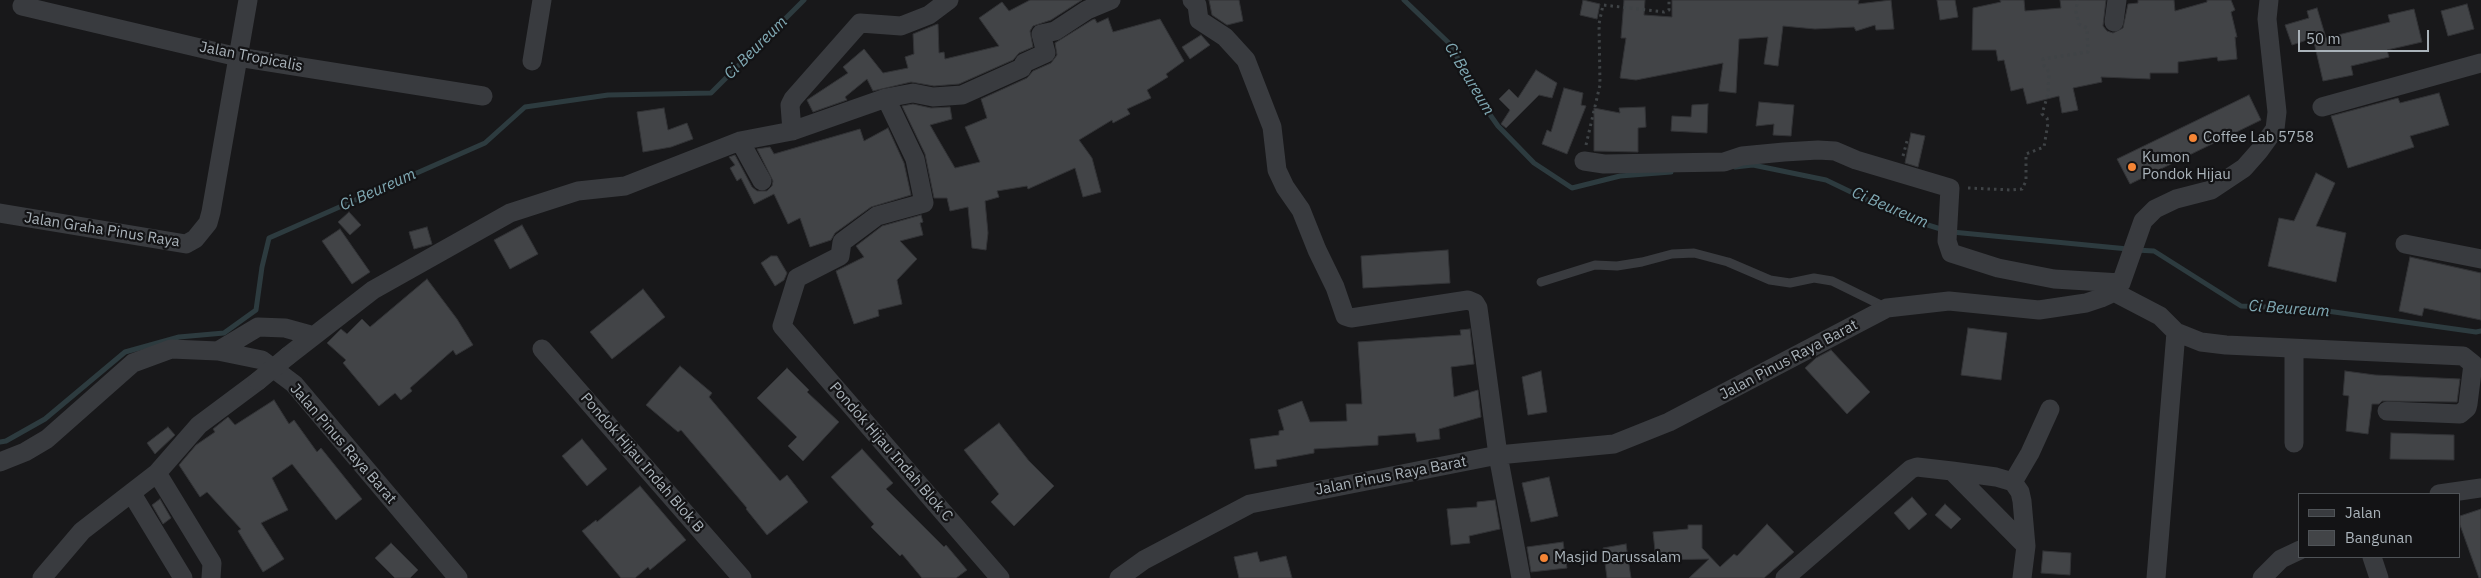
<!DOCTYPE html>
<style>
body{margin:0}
#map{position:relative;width:2481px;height:578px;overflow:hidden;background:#18181a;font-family:"IBM Plex Sans",sans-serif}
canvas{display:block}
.legend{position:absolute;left:2298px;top:493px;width:162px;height:65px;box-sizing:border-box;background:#131315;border:1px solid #4f5357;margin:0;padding:6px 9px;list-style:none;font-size:15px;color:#aab3ba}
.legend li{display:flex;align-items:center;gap:10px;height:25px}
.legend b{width:25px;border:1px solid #4f5357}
.scale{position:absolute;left:2298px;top:30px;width:131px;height:22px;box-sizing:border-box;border:2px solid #aab3ba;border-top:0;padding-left:6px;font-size:15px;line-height:18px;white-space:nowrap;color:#aab3ba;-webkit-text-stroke:4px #131315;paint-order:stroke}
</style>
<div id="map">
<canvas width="2481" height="578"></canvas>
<ul class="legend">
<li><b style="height:6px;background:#393b3f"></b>Jalan</li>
<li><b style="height:14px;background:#424447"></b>Bangunan</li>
</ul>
<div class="scale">50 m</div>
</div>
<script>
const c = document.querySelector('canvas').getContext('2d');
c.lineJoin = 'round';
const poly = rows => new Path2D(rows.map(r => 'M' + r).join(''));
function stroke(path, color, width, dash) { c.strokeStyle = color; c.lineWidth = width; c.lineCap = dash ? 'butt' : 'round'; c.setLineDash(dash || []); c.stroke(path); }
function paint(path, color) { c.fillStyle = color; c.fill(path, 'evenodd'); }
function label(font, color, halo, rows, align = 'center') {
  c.font = font + ' "IBM Plex Sans",sans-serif'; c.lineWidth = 4.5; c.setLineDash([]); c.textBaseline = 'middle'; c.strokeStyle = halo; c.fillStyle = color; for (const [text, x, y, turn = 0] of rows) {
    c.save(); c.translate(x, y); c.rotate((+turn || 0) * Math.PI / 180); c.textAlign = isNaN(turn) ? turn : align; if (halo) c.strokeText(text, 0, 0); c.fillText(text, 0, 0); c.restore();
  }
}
const stream = poly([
 [1404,0,1452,46,1472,89,1498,126,1534,163,1572,188,1620,176,1671,172],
 [1735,167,1753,165,1826,180,1905,218,1944,230],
 [1952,232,2128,249],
 [2136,250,2154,251,2241,306,2313,309,2476,332,2481,331],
 [0,442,6,441,45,419,125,352,179,337,224,333,256,310,262,267,269,238,485,143,525,107,608,95,711,93,804,0]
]);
const building = poly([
 [1030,0,1082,0,1051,20,1033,26,1030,31,1033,47,1019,53,1013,60,959,84,934,86,911,82,873,91,867,79,845,97,847,100,813,112,807,100,848,73,843,67,864,49,883,73,908,68,905,57,914,54,913,34,935,25,938,24,939,53,944,52,945,59,999,46,979,18,1002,2,1009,11,1030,0],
 [1209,0,1239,0,1243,21,1227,25,1212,15,1209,0],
 [1583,0,1600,4,1597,19,1580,15,1583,0],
 [1624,0,1645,0,1644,15,1672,17,1672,0,1859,0,1858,4,1891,0,1894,29,1876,30,1875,25,1856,31,1854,27,1815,29,1783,26,1778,66,1764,64,1768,37,1739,39,1736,93,1719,91,1723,63,1636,80,1620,78,1626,38,1621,38,1624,0],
 [1937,0,1955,0,1958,17,1940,20,1937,0],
 [2000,0,2024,0,2025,11,2061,8,2060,0,2106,0,2103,26,2107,31,2113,33,2123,28,2128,4,2138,3,2138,0,2174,0,2175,11,2207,2,2207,0,2231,0,2235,10,2231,12,2237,37,2235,37,2237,59,2218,61,2217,57,2178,62,2178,73,2150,73,2150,79,2101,77,2102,82,2073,88,2078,110,2062,113,2059,96,2027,104,2023,88,2011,91,2004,60,1998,61,1996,50,1972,50,1973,8,2001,2,2000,0],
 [2467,4,2474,29,2448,36,2441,11,2467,4],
 [2317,8,2326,38,2390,22,2388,15,2414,9,2422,42,2387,50,2389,57,2351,66,2353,75,2323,81,2313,38,2292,45,2285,25,2309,18,2307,11,2317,8],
 [1108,18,1113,32,1160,19,1184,61,1166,74,1168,77,1147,90,1151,98,1127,109,1130,114,1113,123,1112,120,1079,140,1092,158,1101,192,1083,197,1075,168,1028,189,1027,186,997,191,999,197,985,201,988,233,986,250,972,248,968,207,950,211,947,198,934,198,925,154,902,106,913,104,931,108,950,107,952,119,930,125,938,139,955,168,980,162,965,127,987,118,981,99,1027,78,1033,71,1051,63,1057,55,1055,43,1092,20,1095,19,1097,23,1108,18],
 [1201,35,1210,45,1190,59,1182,47,1201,35],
 [1536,70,1557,83,1552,98,1539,95,1506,128,1501,124,1510,110,1499,99,1509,89,1518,98,1536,70],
 [1564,88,1583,93,1581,105,1586,106,1567,154,1542,144,1547,130,1551,132,1564,88],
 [2439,93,2449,125,2410,136,2414,147,2348,168,2331,116,2398,98,2400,103,2439,93],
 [2249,95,2261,120,2130,184,2117,159,2249,95],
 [1759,102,1794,105,1791,136,1773,135,1774,124,1756,126,1759,102],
 [1708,104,1707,133,1671,131,1672,116,1691,117,1692,105,1708,104],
 [1645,107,1646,127,1638,128,1638,152,1594,151,1594,108,1620,113,1619,108,1645,107],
 [664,108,668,130,687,123,693,139,671,147,643,152,637,112,664,108],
 [888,128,904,163,911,195,871,207,835,233,831,240,810,247,800,218,788,224,774,194,754,204,741,178,737,181,730,168,735,165,729,157,735,155,752,187,757,191,767,191,772,186,773,181,757,149,770,147,774,154,860,129,864,141,888,128],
 [1911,133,1925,136,1918,167,1905,163,1911,133],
 [2316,173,2335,183,2316,226,2346,233,2336,282,2268,266,2279,218,2294,221,2316,173],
 [349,212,361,225,350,235,338,222,349,212],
 [921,215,923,222,920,223,923,235,900,241,917,259,897,280,902,304,878,310,879,316,854,324,836,271,864,257,856,246,882,226,921,215],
 [522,225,538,254,510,269,494,240,522,225],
 [427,227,432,244,414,249,409,232,427,227],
 [340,229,370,272,352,284,322,241,340,229],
 [1448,250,1450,283,1363,288,1361,256,1448,250],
 [771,256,777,256,787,273,784,280,775,286,761,263,771,256],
 [2410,257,2481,273,2481,320,2424,308,2422,316,2399,311,2410,257],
 [427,279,457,319,473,345,456,355,453,350,410,388,412,391,401,400,395,393,379,406,343,363,346,360,327,343,341,329,347,334,362,319,370,327,427,279],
 [643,289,665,317,612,359,590,332,643,289],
 [1968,328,2007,333,2001,380,1961,375,1968,328],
 [1470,329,1474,364,1451,367,1454,397,1478,390,1481,417,1439,429,1440,439,1417,442,1415,433,1378,436,1378,445,1314,449,1314,453,1276,460,1277,466,1255,469,1250,439,1279,435,1279,431,1284,430,1278,410,1302,401,1310,422,1347,421,1346,404,1362,404,1358,342,1461,335,1460,330,1470,329],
 [1831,350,1870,392,1847,414,1805,368,1816,358,1831,350],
 [680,366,712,393,709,397,780,481,787,475,808,502,767,535,746,509,747,508,681,430,678,432,646,405,680,366],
 [787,368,809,390,807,392,839,422,803,461,788,446,797,437,757,398,787,368],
 [1541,371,1547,412,1528,415,1522,377,1541,371],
 [2345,371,2375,375,2460,379,2457,402,2382,401,2379,404,2372,404,2368,434,2346,431,2349,396,2343,395,2345,371],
 [274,400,289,424,294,420,317,452,321,448,362,499,336,520,292,464,272,478,288,510,261,523,284,559,263,572,238,531,241,529,207,492,200,497,179,465,196,445,215,432,213,429,228,417,235,425,274,400],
 [999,423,1029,461,1054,486,1014,526,991,502,999,494,964,450,999,423],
 [168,427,175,435,155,454,147,443,168,427],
 [2391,433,2454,435,2454,460,2390,459,2391,433],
 [582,439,607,469,587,486,562,456,582,439],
 [862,449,893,483,886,489,944,547,946,545,967,570,956,578,922,578,902,554,900,556,871,527,874,524,831,477,862,449],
 [1549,477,1558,516,1531,522,1522,483,1549,477],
 [640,486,686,540,650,570,648,567,635,578,621,578,582,531,596,520,597,522,640,486],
 [1912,497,1927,514,1909,530,1894,513,1912,497],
 [160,499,171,518,163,524,152,505,160,499],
 [1495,500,1500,529,1469,536,1470,543,1451,545,1447,509,1477,507,1477,502,1495,500],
 [1945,504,1961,519,1951,529,1935,515,1945,504],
 [2481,509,2481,578,2479,578,2460,525,2460,516,2481,509],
 [1767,524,1794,552,1764,578,1689,578,1709,559,1656,560,1653,532,1688,529,1688,525,1702,525,1702,548,1720,567,1734,554,1737,556,1767,524],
 [1563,542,1567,568,1531,572,1527,547,1563,542],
 [391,543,418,570,410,578,395,578,375,558,391,543],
 [1626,544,1631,578,1607,578,1603,548,1626,544],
 [2043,551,2071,553,2070,575,2041,573,2043,551],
 [1257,552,1260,562,1286,556,1292,578,1239,578,1234,557,1257,552]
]);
const path = poly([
 [1586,145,1600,85,1599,24,1603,5,1664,12,1669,10,1669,0],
 [1903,156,1907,141],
 [1968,188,2012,190,2022,189,2026,181,2026,154,2044,147,2048,123,2047,118,2042,114,2048,94,2049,72,2044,66,2043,59,2088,52,2087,28,2079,24,2076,12,2077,0]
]);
const service = poly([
 [1541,282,1595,265,1617,266,1642,262,1672,254,1694,253,1728,262,1770,280,1790,283,1814,278,1832,281,1887,308]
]);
const minor = poly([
 [1192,0,1197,5,1199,20,1225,37,1246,60,1272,127,1277,170,1285,187,1301,210,1317,250,1335,287,1345,316,1351,318,1468,300,1475,303,1478,308,1498,455,1521,578],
 [22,6,238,57,483,96],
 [2114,22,2117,0],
 [532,61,542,0],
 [886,98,915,159,924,203,877,216,842,242,840,256,797,278,782,326,1000,578],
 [2322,107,2481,63],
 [792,131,790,105,793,99,860,23,901,26,929,15,949,0],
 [740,141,762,181],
 [1584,161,1604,164,1724,162,1742,156,1784,152,1818,150,1835,151,1856,160,1950,188,1947,241,1951,253,1998,268,2054,279,2121,283],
 [0,213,186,244,195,239,208,223,211,212,248,0],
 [2405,244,2481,259],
 [2114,292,2160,316,2176,332,2201,342,2226,345,2463,356,2473,364,2468,404,2467,408,2460,414,2387,411],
 [542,349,742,578],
 [218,351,258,327,285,328,314,336],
 [288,356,373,290,510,213,578,191,625,186,740,141,792,131,886,98,913,93,933,97,962,95,1022,68,1024,63,1046,53,1041,34,1055,31,1087,10,1111,0],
 [2294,443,2294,349],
 [0,462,25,452,47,439,133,363,171,349,218,351,262,360,294,384,458,578],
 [1952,471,1996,477,2013,482,2020,492,2022,501,2026,546],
 [157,473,212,563,211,578],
 [2013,482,2030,453,2050,409],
 [132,494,183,578],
 [2439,494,2481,488],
 [2372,557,2379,578],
 [42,578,82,531,157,473,199,425,258,381],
 [1119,578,1144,560,1250,504,1498,455,1614,444,1669,422,1887,308,1949,301,2039,310,2086,303,2101,298,2114,292,2121,283,2143,221,2155,209,2176,199,2211,190,2244,168,2259,151,2275,129,2277,112,2267,19,2269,0],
 [1785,578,1911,469,1917,467,1952,471,2026,546,2022,578],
 [2156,578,2176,332],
 [2262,578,2281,559,2300,550]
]);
const minorBridge = poly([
 [258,381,288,356]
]);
const markers = [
 [2193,138,5,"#f58535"],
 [2132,167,5,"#f58535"],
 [1544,558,5,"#f58535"]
];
const streetNames = [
 ["Jalan Tropicalis",251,57,11],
 ["Jalan Graha Pinus Raya",102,230,9],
 ["Jalan Pinus Raya Barat",1789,360,-28],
 ["Jalan Pinus Raya Barat",343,444,49],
 ["Pondok Hijau Indah Blok C",891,452,49],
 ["Pondok Hijau Indah Blok B",642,463,49],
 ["Jalan Pinus Raya Barat",1391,476,-11]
];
const poiNames = [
 ["Coffee Lab 5758",2203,138],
 ["Kumon",2142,158],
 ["Pondok Hijau",2142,175],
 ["Masjid Darussalam",1554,558]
];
const waterNames = [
 ["Ci Beureum",756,48,-45],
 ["Ci Beureum",1469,79,59],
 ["Ci Beureum",378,190,-24],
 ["Ci Beureum",1890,208,23],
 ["Ci Beureum",2289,309,4]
];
stroke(stream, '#2d3b3f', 5);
paint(building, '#424447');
stroke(building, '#323336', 1);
stroke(path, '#3f4346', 3, [2.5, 4]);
stroke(service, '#393b3f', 9);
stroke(minor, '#393b3f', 19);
stroke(minorBridge, '#393b3f', 19);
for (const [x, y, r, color] of markers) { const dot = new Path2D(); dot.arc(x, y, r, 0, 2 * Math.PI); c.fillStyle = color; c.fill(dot); stroke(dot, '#131315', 2); }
label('15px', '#aab3ba', '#131315', streetNames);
label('15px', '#aab3ba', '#131315', poiNames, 'left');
label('italic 16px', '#81aab5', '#131315', waterNames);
</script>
